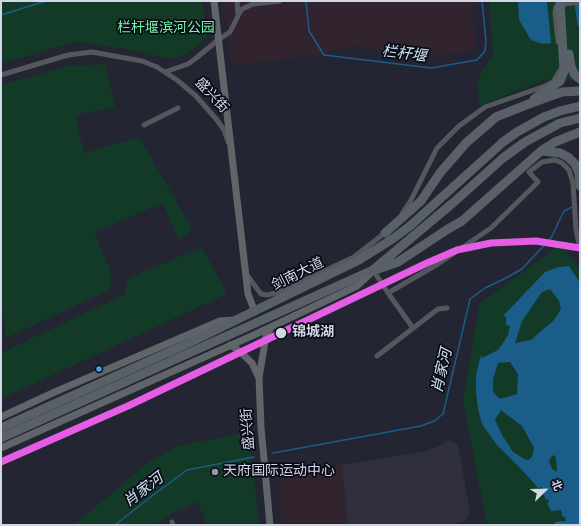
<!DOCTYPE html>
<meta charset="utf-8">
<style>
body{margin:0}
#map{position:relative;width:581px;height:526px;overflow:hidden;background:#232532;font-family:"Source Sans 3","Noto Sans SC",sans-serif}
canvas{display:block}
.frame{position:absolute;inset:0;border:2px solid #d2d6e6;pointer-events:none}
.north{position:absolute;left:525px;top:470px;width:40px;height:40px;-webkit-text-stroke:3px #090b16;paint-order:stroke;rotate:67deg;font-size:11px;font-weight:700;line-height:16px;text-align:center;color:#d2d6e6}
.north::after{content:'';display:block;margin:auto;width:14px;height:18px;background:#d2d6e6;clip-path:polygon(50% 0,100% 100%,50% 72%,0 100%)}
</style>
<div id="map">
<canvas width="581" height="526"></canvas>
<div class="frame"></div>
<div class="north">北</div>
</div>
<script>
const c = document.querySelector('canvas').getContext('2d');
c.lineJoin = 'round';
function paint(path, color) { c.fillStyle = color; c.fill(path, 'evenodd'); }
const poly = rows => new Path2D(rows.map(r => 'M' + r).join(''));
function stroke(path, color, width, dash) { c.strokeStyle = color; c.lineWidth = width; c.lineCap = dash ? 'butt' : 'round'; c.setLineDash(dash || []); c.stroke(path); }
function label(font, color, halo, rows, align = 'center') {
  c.font = font + ' "Source Sans 3","Noto Sans SC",sans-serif'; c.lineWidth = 3.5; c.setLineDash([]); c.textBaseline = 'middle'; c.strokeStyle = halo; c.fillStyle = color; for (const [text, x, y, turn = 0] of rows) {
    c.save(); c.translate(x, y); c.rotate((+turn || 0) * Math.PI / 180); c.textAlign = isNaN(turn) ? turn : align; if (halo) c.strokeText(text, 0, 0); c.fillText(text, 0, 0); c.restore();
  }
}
const commercial = poly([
 [223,1,471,1,476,50,435,56,389,52,353,46,316,56,232,65],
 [342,465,348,525,281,525,278,475]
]);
const education = poly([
 [448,440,458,445,470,513,463,522,448,525,348,525,342,465,427,451,439,446]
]);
const green = poly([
 [1,1,202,1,208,32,202,43,188,53,169,59,147,53,77,41,1,64],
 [489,1,580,1,580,80,547,79,479,106,478,81,482,71,493,55],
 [105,64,115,107,75,115,84,153,139,137,193,230,179,240,163,203,94,232,111,272,110,290,6,338,1,301,1,85,67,66],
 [562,244,580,270,580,525,487,525,463,401,480,303],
 [202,247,227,294,1,399,1,353,125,294,127,279],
 [249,432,259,525,207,525,198,502,174,512,155,525,74,525,146,464,178,446]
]);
const water = poly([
 [518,1,547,1,551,43,543,44,531,40,519,20],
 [574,1,580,1,580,27,578,26],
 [569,266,580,283,580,525,555,525,555,522,566,521,565,517,562,516,561,510,551,511,547,503,549,502,548,499,546,500,542,491,544,490,542,487,538,488,524,472,497,445,482,424,478,409,476,392,476,375,481,355,482,358,498,350,503,343,508,335,510,326,506,325,506,317,503,316,545,272,559,267],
 [550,289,559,301,561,309,554,320,531,340,515,343,522,321,542,292],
 [510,362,518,374,517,394,500,399,493,392,493,379,498,363],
 [501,410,522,426,534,448,532,457,528,460,524,459,513,452,502,435,495,420],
 [554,455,556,458,557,472,552,469,549,461,551,457]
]);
const stream = poly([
 [306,1,309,31,324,55,431,68,477,60,485,51,486,41,482,1],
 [1,15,46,1],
 [273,453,421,426,434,421,443,414,470,299,485,288,504,279,522,269,551,238,564,211,572,207],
 [115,525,152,496,187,470,254,457]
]);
const street = poly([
 [238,15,242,9,253,4,280,1],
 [558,42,555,13,556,7,558,5,580,2],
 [165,72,188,64,195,59,218,40,230,32,238,16,237,1],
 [1,75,68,55,92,52,142,61,157,67,177,80,196,96,217,120,224,130,228,142],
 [144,125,178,108],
 [402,214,410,202,437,148,459,126,485,107,545,86,553,82,560,70],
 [373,270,388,293,413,328],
 [247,275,261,294,267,295,279,292,354,257,386,232],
 [388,293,438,264,491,228,538,182,529,172,542,162,555,160,562,163,569,170,573,183,576,230,580,248],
 [377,356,438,309,447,308],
 [172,522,173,525]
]);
const secondary = poly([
 [214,1,248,294,255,312],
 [230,345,238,350,252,363,259,378],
 [1,417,57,391,220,321,234,320],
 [1,448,256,334,357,286,372,272],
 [270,525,261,427,259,378,266,336,271,327]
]);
const highway = poly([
 [569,54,571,67,575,75,580,79],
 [534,99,560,81,564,71,560,1],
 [541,151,560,153,568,157,575,164,579,173,580,186],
 [385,233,421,201,440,173,466,143,496,117,526,105,562,92,580,91],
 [378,269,398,262,448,229,462,221,541,151,555,142,580,132],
 [1,428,191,342,359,260,394,238,410,226,503,142,517,132,544,117,560,111,580,106],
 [1,438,373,270,454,202,503,158,525,142,560,123,580,118]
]);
const metro1 = poly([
 [1,462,130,405,427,263,457,250,491,243,536,241,580,248]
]);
const markers = [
 [281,333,6,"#d2d6e6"],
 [99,369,3.5,"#4d9ee5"],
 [215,472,4,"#9598a7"]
];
const parkNames = [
 ["栏杆堰滨河公园",166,29]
];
const streetNames = [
 ["盛兴街",211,96,47],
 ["剑南大道",298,275,-26],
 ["盛兴街",249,429,-94]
];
const stopNames = [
 ["锦城湖",292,333]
];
const poiNames = [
 ["天府国际运动中心",223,472]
];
const waterNames = [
 ["栏杆堰",404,55,7],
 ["肖家河",443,371,-77],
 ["肖家河",144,491,-37]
];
paint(commercial, '#32242f');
paint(education, '#302f3e');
paint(green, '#133a26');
paint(water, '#1b5d89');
stroke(stream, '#1b5d89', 1.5);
stroke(street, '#54585c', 5);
stroke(secondary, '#5f6569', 7);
stroke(highway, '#5a6068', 9);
stroke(metro1, '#e45de4', 7);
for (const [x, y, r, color] of markers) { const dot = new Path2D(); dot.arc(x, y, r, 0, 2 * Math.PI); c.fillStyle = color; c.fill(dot); stroke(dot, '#090b16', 1.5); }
label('14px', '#71f5a8', '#090b16', parkNames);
label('14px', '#d2d6e6', '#090b16', streetNames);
label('bold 14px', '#d2d6e6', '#090b16', stopNames, 'left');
label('14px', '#d2d6e6', '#090b16', poiNames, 'left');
label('italic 15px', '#cee3f4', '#090b16', waterNames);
</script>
